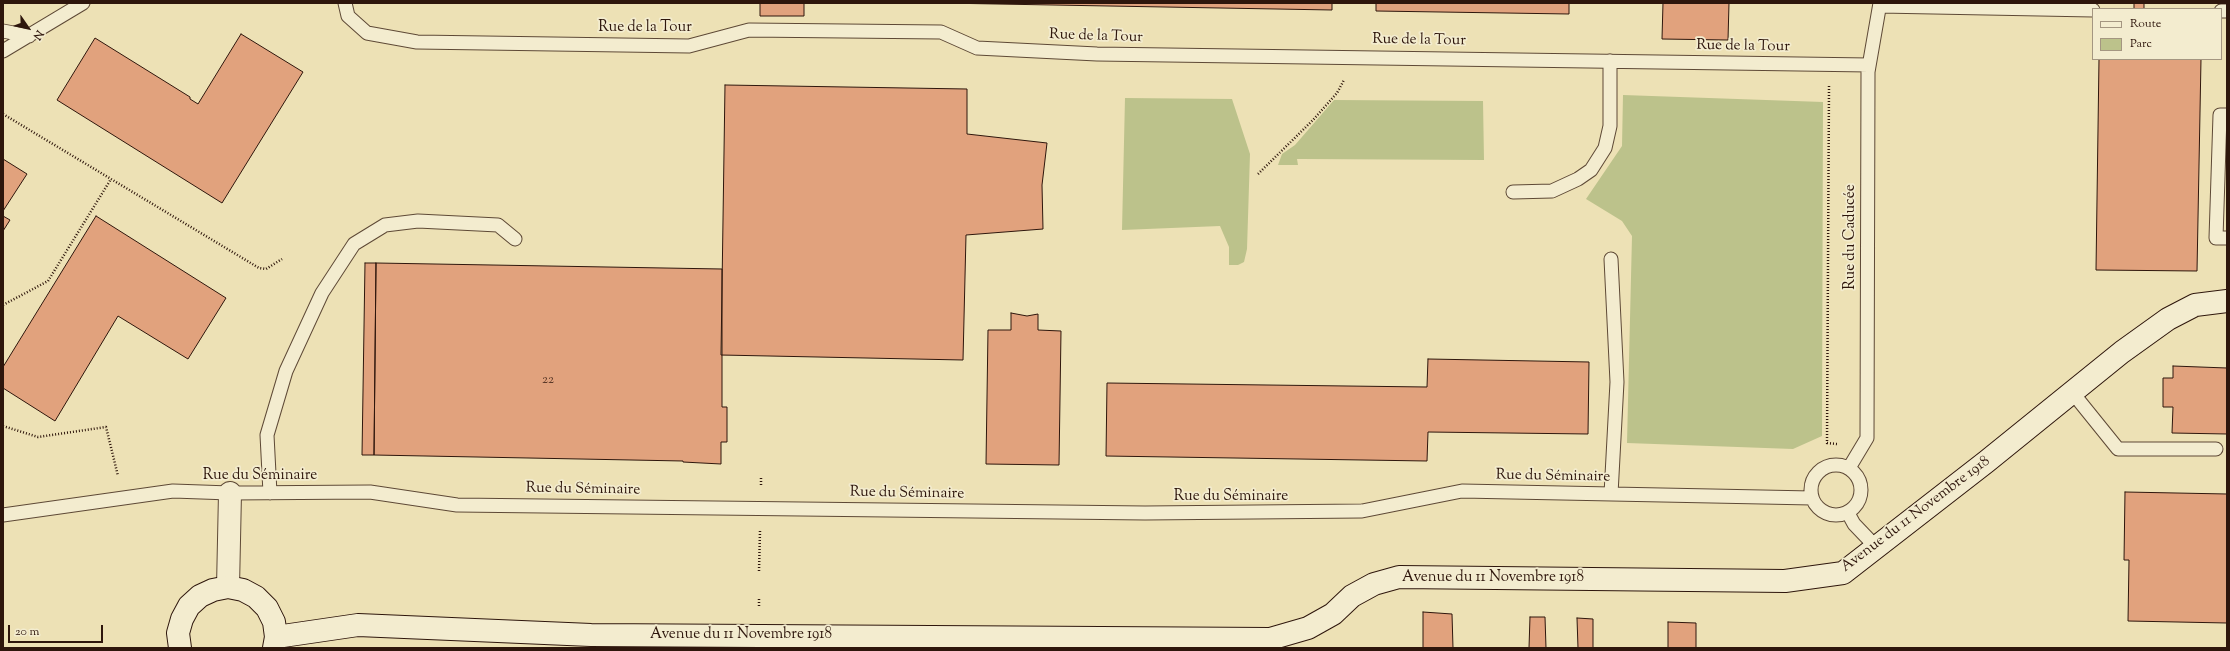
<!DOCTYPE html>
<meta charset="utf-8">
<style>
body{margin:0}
#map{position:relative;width:2230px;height:651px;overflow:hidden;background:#ede1b5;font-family:"Sorts Mill Goudy",serif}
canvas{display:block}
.frame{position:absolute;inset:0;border:4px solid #2e160c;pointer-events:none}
.legend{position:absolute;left:2092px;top:8px;width:130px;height:52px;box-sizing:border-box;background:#f3eccf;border:1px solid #a49681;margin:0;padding:5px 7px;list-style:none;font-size:12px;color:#2e160c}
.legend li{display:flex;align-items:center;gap:8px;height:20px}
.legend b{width:20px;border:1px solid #a49681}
.north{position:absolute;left:8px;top:8px;width:40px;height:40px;-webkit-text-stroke:3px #f3eccf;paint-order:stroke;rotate:124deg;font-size:11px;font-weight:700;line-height:16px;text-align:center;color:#2e160c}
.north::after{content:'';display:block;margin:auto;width:14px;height:18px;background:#2e160c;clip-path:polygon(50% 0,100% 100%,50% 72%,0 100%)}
.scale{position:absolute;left:8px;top:625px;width:95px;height:18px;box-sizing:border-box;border:2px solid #2e160c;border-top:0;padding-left:5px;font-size:12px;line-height:14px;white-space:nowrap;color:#2e160c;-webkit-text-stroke:3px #f3eccf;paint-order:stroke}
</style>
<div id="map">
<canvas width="2230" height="651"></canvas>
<div class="frame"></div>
<ul class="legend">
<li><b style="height:5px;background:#f3eccf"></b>Route</li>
<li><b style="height:11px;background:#bcc28b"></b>Parc</li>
</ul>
<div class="north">N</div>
<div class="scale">20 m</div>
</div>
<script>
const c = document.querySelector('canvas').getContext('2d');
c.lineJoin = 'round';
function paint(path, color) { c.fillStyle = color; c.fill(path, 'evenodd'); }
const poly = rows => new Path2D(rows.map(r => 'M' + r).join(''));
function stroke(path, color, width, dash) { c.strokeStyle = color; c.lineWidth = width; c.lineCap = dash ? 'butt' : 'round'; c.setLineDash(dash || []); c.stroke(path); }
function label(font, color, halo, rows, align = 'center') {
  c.font = font + ' "Sorts Mill Goudy",serif'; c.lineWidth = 3.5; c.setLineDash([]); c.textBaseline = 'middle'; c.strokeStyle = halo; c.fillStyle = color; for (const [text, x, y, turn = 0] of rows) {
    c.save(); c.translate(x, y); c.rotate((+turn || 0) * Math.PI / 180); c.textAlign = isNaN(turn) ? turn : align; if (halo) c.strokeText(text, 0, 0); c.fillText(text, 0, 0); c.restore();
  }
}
const green = poly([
 [1623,95,1823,102,1822,436,1793,449,1627,443,1632,236,1622,221,1586,199,1622,146],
 [1125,98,1232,99,1250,154,1247,249,1244,262,1238,265,1229,265,1229,247,1220,226,1122,230],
 [1334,100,1483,101,1484,160,1302,159,1297,159,1298,165,1278,165,1282,154,1295,145]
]);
const building = poly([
 [760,3,804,3,804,16,760,16,760,3],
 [941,3,1332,3,1332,10,941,3],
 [1376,3,1569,3,1569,14,1376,11,1376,3],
 [1663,3,1729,3,1728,40,1662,39,1663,3],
 [2134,3,2144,3,2144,9,2134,9,2134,3],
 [241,34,303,72,222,203,57,100,95,38,190,97,190,99,198,104,241,34],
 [2099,59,2201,59,2197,271,2096,270,2099,59],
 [725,85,967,89,967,134,1047,143,1042,185,1043,229,966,235,963,360,721,355,725,85],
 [3,159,27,174,3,211,3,159],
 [3,216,10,220,3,231,3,216],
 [96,216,226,298,188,359,118,316,55,421,3,388,3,367,96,216],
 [365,263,376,263,374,455,362,455,365,263],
 [376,263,722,269,722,407,727,407,727,442,721,442,721,464,683,462,683,461,374,455,376,263],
 [1011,313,1027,316,1038,314,1038,330,1061,331,1059,465,986,464,988,330,1011,330,1011,313],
 [1428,359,1589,362,1588,434,1428,432,1427,461,1106,456,1107,383,1427,387,1428,359],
 [2173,366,2227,368,2227,434,2172,433,2173,407,2163,407,2163,378,2173,378,2173,366],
 [2125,492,2227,494,2227,623,2128,621,2129,560,2124,560,2125,492],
 [1423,612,1452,614,1453,648,1423,648,1423,612],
 [1530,617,1545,617,1546,648,1529,648,1530,617],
 [1577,618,1593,619,1593,648,1578,648,1577,618],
 [1668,622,1696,623,1696,648,1668,648,1668,622]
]);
const path = poly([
 [1829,86,1827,443,1837,444],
 [3,114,259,268,266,269,282,259],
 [1258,174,1313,120,1337,93,1344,80],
 [3,305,48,281,111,179],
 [3,426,38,437,106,427,118,476],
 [761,485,761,477],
 [759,571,760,531],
 [759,599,759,608]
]);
const lane = poly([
 [345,3,348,16,367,33,417,42,689,46,749,30,941,32,977,48,1097,54,1869,65],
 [1880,6,2093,10],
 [2221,11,2227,11],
 [3,31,29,36],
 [3,51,83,3],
 [2227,115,2220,115,2216,238,2227,238],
 [1513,192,1552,191,1578,179,1591,170,1605,148,1610,126,1610,61],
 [1611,259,1617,382,1611,494],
 [2072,392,2118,449,2216,449],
 '1811 490a25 25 0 1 1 50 0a25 25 0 1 1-50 0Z',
 [1849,468,1867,438,1868,72,1880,3],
 [270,493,267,435,286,371,322,293,354,244,385,225,418,221,498,225,515,239],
 [1848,513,1854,524,1876,547],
 [3,515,173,491,230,493,370,492,457,505,1145,513,1362,511,1462,491,1812,498]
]);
const street = poly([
 [228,587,230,493]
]);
const secondary = poly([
 [276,637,358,625,591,635,1270,639,1308,628,1333,614,1352,596,1374,584,1399,577,1785,581,1843,573,1986,462,2122,352,2168,319,2195,305,2227,301],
 [180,648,178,633,182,619,189,606,200,596,213,590,228,587,243,590,256,597,267,608,274,622,276,637,274,648]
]);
const numberNames = [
 ["22",548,381]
];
const streetNames = [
 ["Rue de la Tour",645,28],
 ["Rue de la Tour",1096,37,2],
 ["Rue de la Tour",1419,41,1],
 ["Rue de la Tour",1743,47,1],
 ["Rue du Caducée",1851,237,-90],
 ["Rue du Séminaire",260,476],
 ["Rue du Séminaire",1553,477,1],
 ["Rue du Séminaire",583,490,1],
 ["Rue du Séminaire",907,494,1],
 ["Rue du Séminaire",1231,497],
 ["Avenue du 11 Novembre 1918",1916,515,-37],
 ["Avenue du 11 Novembre 1918",1493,578],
 ["Avenue du 11 Novembre 1918",741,635]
];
paint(green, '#bcc28b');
paint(building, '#e1a27d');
stroke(building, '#2e160c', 1);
stroke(lane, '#5e4936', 15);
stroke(street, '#5e4936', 24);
stroke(secondary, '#2e160c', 24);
stroke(path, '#2e160c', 2.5, [1, 2]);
stroke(lane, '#f3eccf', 13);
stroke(street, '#f3eccf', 22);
stroke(secondary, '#f3eccf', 22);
label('13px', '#5b3928', null, numberNames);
label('15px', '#2e160c', '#f3eccf', streetNames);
</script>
